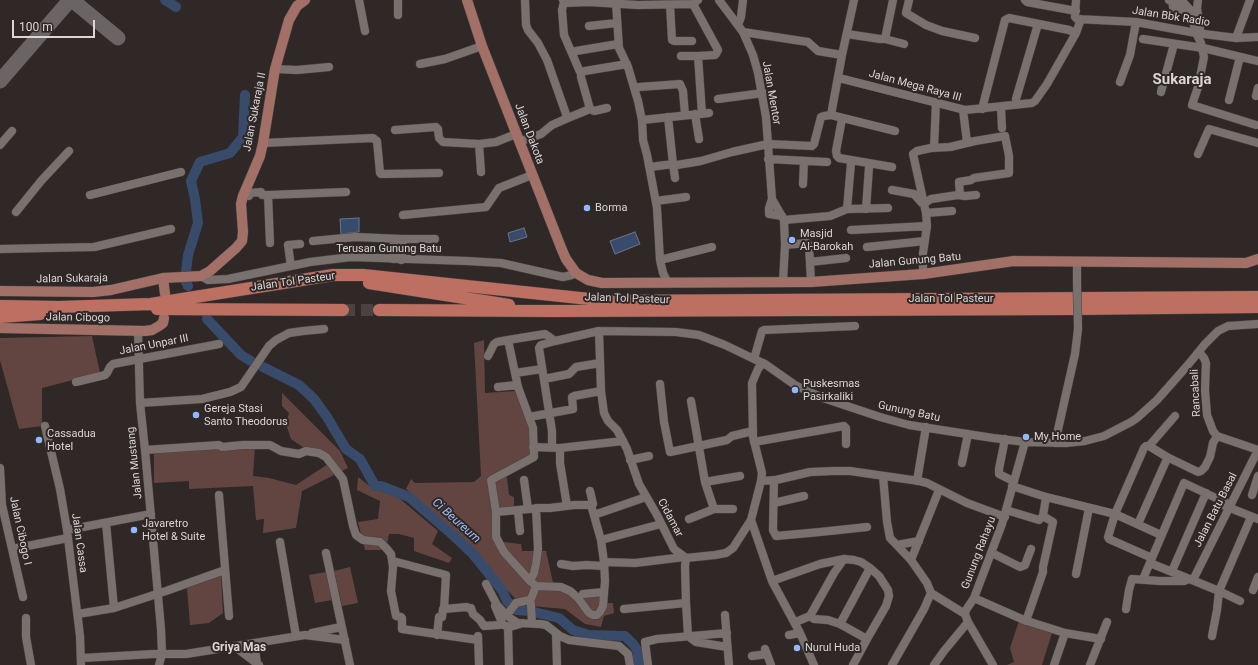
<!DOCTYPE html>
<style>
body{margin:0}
#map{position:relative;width:1258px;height:665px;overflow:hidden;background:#2f2827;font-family:Roboto,sans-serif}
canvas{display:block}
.scale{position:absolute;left:12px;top:20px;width:83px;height:18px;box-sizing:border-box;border:2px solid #dbd6d6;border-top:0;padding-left:5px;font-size:12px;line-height:14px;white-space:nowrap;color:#dbd6d6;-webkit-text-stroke:3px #2f2827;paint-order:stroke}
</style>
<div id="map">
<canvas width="1258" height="665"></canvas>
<div class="scale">100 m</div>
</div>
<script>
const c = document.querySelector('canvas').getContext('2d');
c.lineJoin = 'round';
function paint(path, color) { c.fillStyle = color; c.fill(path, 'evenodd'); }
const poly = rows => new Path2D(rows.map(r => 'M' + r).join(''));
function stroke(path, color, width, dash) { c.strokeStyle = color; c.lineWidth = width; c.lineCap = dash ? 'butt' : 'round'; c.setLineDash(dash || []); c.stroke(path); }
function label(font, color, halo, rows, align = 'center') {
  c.font = font + ' Roboto,sans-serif'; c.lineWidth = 4; c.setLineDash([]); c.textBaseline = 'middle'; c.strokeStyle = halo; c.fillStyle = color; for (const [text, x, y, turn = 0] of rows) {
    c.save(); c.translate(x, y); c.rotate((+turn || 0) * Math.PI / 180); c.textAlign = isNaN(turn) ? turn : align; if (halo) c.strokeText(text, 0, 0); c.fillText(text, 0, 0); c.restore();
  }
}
const green = poly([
 [92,336,100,373,42,388,42,426,19,429,0,360,0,338],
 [484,340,485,393,516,391,531,429,533,457,506,470,509,495,514,497,514,508,498,509,495,541,521,544,522,551,546,551,554,587,574,596,601,594,601,603,613,603,614,613,604,616,601,627,585,624,565,609,521,605,465,544,406,489,411,479,415,483,474,482,481,476,474,343],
 [282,393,340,451,348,468,302,491,296,528,263,533,264,519,256,520,253,486,189,489,189,481,154,483,154,453,241,444,255,447,253,476,269,478,296,485,328,464,321,454,307,450,291,439,286,424,289,413,282,406],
 [358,477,372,488,399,498,438,531,432,544,452,558,449,563,414,551,414,538,399,534,389,534,386,550,365,550,358,522,378,519,380,501,357,490],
 [350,567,358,603,342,606,334,571],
 [326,572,332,600,315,603,309,575],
 [221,576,223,613,209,623,190,625,187,588],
 [1019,621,1052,633,1042,665,1007,665,1014,662,1010,648]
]);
const water = poly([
 [359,218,359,232,341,234,340,219,359,218],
 [524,228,527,237,510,242,508,233,524,228],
 [635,232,640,244,615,254,610,241,635,232]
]);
const river = poly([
 [165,0,176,7],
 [188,286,185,280,188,255,198,223,195,199,191,181,200,162,230,153,243,137,245,95],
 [207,319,241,355,251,361],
 [263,367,299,385,314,399,327,417,346,449,360,459,375,486,381,486,409,497,454,536,472,553,502,590,507,601,516,610,530,611,559,618,573,630,589,635,625,636,633,644,637,650,639,665]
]);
const taxiway = poly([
 [72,0,118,38],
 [0,81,70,0]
]);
const highwayTunnel = poly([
 [343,310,379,310]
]);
const minor = poly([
 [359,0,365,31],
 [398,0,398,15],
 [525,0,526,25,528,30,538,43,547,60,566,114],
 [563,0,565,3,588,2,638,5,693,4,698,0],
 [719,0,743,32,753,55,758,73,766,117,772,199,784,220,785,245,783,282],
 [854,0,842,55,831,115,895,131],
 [909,0,906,13,926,25,942,31,975,38],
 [1025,0,1027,2,1076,11],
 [1076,0,1075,17,1077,19,1136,22,1196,33,1236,38,1258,37],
 [1169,0,1183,2,1193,13],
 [1172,0,1173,7,1185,11,1190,10],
 [1198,0,1197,8,1200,29],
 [564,2,562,10,564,35,580,72],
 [616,3,619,48,628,67,638,101,642,120],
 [693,4,718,50,716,54,715,55,698,56],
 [670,5,672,40,674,41,692,41],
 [1190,10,1196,33,1201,43,1204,57,1198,87,1192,105,1256,125],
 [738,25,741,17,743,0],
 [589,26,617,23],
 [743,32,808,42,818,51,842,55],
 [847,34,880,39,885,39,893,0],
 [1236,38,1250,0],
 [885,39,904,44],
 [1143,39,1203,48,1258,61],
 [576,51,618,44],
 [681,56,698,56,702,114],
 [420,64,445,59,482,46],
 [275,69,297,70,329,67],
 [585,71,627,64],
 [581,72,581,77,590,109],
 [839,78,965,110,1032,103,1035,101,1047,84,1076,33,1081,19],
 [1120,82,1130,55,1136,22],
 [639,87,680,84,683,91,685,115],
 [1161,92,1174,44],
 [1256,96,1258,88],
 [718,99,763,93],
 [1016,99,1038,24],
 [1229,100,1240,57],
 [1001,107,1002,128],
 [982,109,1005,20,1009,18,1069,30,1076,33],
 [963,110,967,142],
 [695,114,699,139],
 [668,117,673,164,677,165,701,161,732,152,768,144,812,146,814,144,821,117,824,116,831,115],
 [842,119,836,151,837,156,839,158,892,167],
 [395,130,436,127,438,129,439,138,443,142,479,144,496,142,516,134],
 [519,142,541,134,552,125,568,118,590,109,594,111,607,108],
 [263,143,373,138,377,141,380,173,381,174,439,173],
 [479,144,481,172],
 [0,145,12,131],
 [934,148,936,102],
 [1198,154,1209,129,1258,143],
 [768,159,827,162],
 [650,167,673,164,675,178],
 [803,184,804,161],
 [892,190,914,194,922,203,924,203],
 [90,195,181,172],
 [268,195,270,243],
 [249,196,250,193,261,192,262,195,268,195,346,192],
 [772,199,769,208,769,214,782,216],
 [656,201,686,197],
 [925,203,931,199,958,195,965,196,976,195],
 [847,209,851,163],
 [866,209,869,167],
 [16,212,41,181,69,151],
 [926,213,952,211],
 [403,215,486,207,499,188,532,175],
 [784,220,830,216,847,209,888,208],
 [851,230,927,226],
 [313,241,355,237,403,239,435,239],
 [785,245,807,243,809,245,811,282],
 [867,247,925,241],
 [0,249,94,247,171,229],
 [393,259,394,239],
 [401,260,403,239],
 [660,260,712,247],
 [810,262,846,258],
 [1077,262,1077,283],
 [291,266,288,245,300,244],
 [923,274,923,253,927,226,926,213,913,154,917,151,931,148,950,147,975,141,1005,136,1009,156,1009,173,974,178,971,180,959,182,960,195],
 [201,276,208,280,228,279,310,262,351,257,467,261,501,263,563,277,572,275,576,273],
 [668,283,663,273,660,260,657,208,647,155,643,140,642,120,709,113],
 [138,331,140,403,145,450,161,629,162,654,159,665],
 [599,331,601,391,604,413,608,421,617,430,623,441,627,449,639,484,657,515,674,549,686,558,715,555,726,553,733,548,751,520],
 [508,340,518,387,533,428,534,457,491,480,496,512,496,537,504,552,530,581,536,586,561,587,570,591,578,598,589,613,593,615,597,615,600,612,603,606,605,581,604,562,601,540,591,505,593,504,590,491],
 [1199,352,1204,358,1206,363,1205,390,1207,415,1213,431,1217,436,1258,450],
 [488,356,494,344,497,342,508,340,545,334,555,341],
 [754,359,762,331,764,330,855,326],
 [765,364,761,365,758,369,752,383,753,437,762,473,761,481,751,520,772,581,800,633,814,665],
 [515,373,542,369],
 [544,379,569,374,576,367,600,363],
 [76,382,105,375,107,373,110,367,113,364,219,344],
 [660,384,664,422,670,452,727,440,732,436,753,431],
 [498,387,517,385],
 [691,401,705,482,714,509,733,509],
 [140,403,202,399,230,392,241,387,269,346,276,340,289,333,303,331,324,329],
 [529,417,573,409,572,397,574,396,601,391],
 [45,426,60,489,67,530,80,636,81,665],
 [1005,439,999,469,999,474,1013,481],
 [754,442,844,426,846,428,846,444],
 [1055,443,1075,354,1078,329],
 [1149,446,1167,457,1198,472,1201,471,1205,467,1210,457,1213,443,1217,436],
 [533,447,560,448,623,441],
 [552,447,552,431,539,348,541,345,555,341,599,331,676,332,699,335,725,345,754,359,765,364,795,385,809,392,826,399,880,417,909,425,993,438,1025,442,1066,443,1085,441,1104,436,1131,422,1137,418,1157,400,1187,366,1205,344,1218,331,1228,326,1258,324],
 [560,448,560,463,567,506],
 [145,450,219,445,222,447,243,445,270,445,281,451,299,454,306,451,319,453,326,457,343,479,353,526,356,535,363,540,380,542,387,549,391,554,393,567,391,591,396,616,401,617,402,618,402,629,478,640],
 [630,460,649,456],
 [962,463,968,434],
 [0,468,2,505,23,597],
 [883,476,887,522,890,538,911,560,927,583,931,593,965,614],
 [524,480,528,509],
 [774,480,773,530,776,536,820,532,867,527],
 [761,481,776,480,810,472,833,471,850,471,919,481,927,483,967,503,1005,517],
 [917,481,926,427],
 [705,482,740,476],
 [1012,486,1046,497,1115,514,1161,535],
 [219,495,229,616],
 [1252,495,1258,476],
 [774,503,804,496],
 [1225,506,1258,519],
 [1006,510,1039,520,1043,516,1046,497],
 [518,511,520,531],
 [496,512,540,508,550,508,574,505,591,505],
 [594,515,646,497],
 [689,519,714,509],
 [106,523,114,608],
 [1138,524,1166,461],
 [67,530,151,514],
 [601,540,661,524],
 [280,542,296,636],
 [897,545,919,541],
 [12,549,68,538],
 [326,553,350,665],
 [992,553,1020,567,1025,565,1031,549],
 [686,558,685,566,686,603,688,636],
 [1152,558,1109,539,1108,537,1115,514,1144,448,1146,446,1149,446,1175,416],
 [911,560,939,490],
 [393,561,446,575,444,609,443,609,442,617,439,617,437,635],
 [604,562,635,563,684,557],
 [1150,563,1219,591,1251,517],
 [561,564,573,566,586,565,604,566],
 [1172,571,1206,493],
 [1076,574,1089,508],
 [1143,579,1184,483,1231,505],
 [1193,580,1258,450],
 [530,581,534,573,536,564,538,549,536,508],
 [772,581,820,564,844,559,854,560,861,562,870,568,879,576,888,590,889,596,886,606,867,639,853,665],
 [486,584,497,605,507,616,518,623,540,624,546,625,560,636,569,640,619,646,628,654,630,665],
 [1253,590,1258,577],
 [583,594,604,592],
 [974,598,1024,620,1065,633,1101,639],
 [531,604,532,623],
 [495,606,503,625,510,627,523,623],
 [444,609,467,607,468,608,471,608,473,614,480,620,484,626,499,625],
 [624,609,686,603],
 [1126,609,1129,590,1132,579,1160,581,1184,581,1189,579],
 [510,611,516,603,529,600,531,599,536,586],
 [78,614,114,608,166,591,225,570],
 [725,615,729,665],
 [810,616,814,619,828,620,840,624,867,639],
 [26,618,26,637,31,665],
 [798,621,810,616,834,573,844,559],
 [1026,621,1043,572,1043,567,1053,522,1043,516],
 [840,624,870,568],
 [508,626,509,665],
 [312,633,341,627],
 [556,634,557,665],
 [789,635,800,633],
 [478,636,479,665],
 [688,636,696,642,727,647],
 [1212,636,1217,610,1219,591,1240,601],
 [254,643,257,663],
 [234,646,259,665],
 [765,649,771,665],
 [752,656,767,654],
 [82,658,154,654,186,654,305,635,345,640],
 [648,665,645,642,657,639,727,633],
 [892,665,924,609,931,593],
 [934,665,944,651,968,622],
 [993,665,968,622,965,614,966,610,974,598,1002,524,1025,442],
 [1054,665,1065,633],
 [1090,665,1107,622]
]);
const major = poly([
 [467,0,482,46,562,250,566,259,576,273,588,280,602,283,811,282,923,274,1014,261,1246,263,1258,259],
 [163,278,165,294],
 [0,291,93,292,111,290,163,278,201,276,210,271,236,248,242,241,243,232,241,204,243,196,260,156,263,143,275,69,289,20,297,6,305,0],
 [0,328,145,331,152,330,159,326,163,323,164,318]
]);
const highway = poly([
 [369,283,509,305],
 [0,306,59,307,151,304,333,275,363,275,608,301,1258,297],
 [157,309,343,310],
 [379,310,553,311,1072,309,1258,307],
 [0,317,40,314]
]);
const minorBridge = poly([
 [1077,283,1078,329]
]);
const markers = [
 [587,208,4,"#91b8fd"],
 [792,240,4,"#91b8fd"],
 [795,390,4,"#91b8fd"],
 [196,415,4,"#91b8fd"],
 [1026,437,4,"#91b8fd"],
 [39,440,4,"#91b8fd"],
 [134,530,4,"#91b8fd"],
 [797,648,4,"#91b8fd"]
];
const streetNames = [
 ["Jalan Bbk Radio",1171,17,9],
 ["Jalan Mega Raya III",915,86,15],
 ["Jalan Mentor",771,93,80],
 ["Jalan Sukaraja II",255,112,-79],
 ["Jalan Dakota",529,134,69],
 ["Terusan Gunung Batu",389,249],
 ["Jalan Gunung Batu",915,261,-5],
 ["Jalan Sukaraja",72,279,-1],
 ["Jalan Tol Pasteur",293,282,-8],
 ["Jalan Tol Pasteur",627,299,2],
 ["Jalan Tol Pasteur",951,299],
 ["Jalan Cibogo",78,318,1],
 ["Jalan Unpar III",154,345,-11],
 ["Rancabali",1196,393,-93],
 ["Gunung Batu",909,412,12],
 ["Jalan Mustang",135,463,-96],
 ["Jalan Batu Basal",1216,510,-63],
 ["Cidamar",670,518,62],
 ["Jalan Cibogo I",20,531,78],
 ["Jalan Cassa",79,543,82],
 ["Gunung Rahayu",979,553,-69]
];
const poiNames = [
 ["Borma",595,208],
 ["Masjid",800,234],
 ["Al-Barokah",800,247],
 ["Puskesmas",803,384],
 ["Pasirkaliki",803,397],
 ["Gereja Stasi",204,409],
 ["Santo Theodorus",204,422],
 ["Cassadua",47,434],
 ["Hotel",47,447],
 ["My Home",1034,437],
 ["Javaretro",142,524],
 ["Hotel & Suite",142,537],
 ["Nurul Huda",805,648]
];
const waterNames = [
 ["Ci Beureum",456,521,42]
];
const neighbourhoodNames = [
 ["Griya Mas",239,648]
];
const districtNames = [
 ["Sukaraja",1182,80]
];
paint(green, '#624540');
paint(water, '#394b6b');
stroke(water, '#6a758b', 1);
stroke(river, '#394b6b', 10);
stroke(taxiway, '#6a6464', 15);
stroke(highwayTunnel, '#494241', 12, [12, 6]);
stroke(minor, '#4a4443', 9);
stroke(major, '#4a4443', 11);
stroke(highway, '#4a4443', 13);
stroke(minor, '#7a716f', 8);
stroke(major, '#a27067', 10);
stroke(highway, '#bd7062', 12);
stroke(minorBridge, '#4a4443', 9, []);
stroke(minorBridge, '#7a716f', 8);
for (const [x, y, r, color] of markers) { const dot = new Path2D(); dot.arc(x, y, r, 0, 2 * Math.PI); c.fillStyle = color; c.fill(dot); stroke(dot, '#2f2827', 1.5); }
label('11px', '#dbd6d6', '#2f2827', streetNames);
label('11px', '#dbd6d6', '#2f2827', poiNames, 'left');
label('italic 12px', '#9fbff8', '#2f2827', waterNames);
label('bold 12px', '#dbd6d6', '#2f2827', neighbourhoodNames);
label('bold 15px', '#dbd6d6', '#2f2827', districtNames);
</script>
